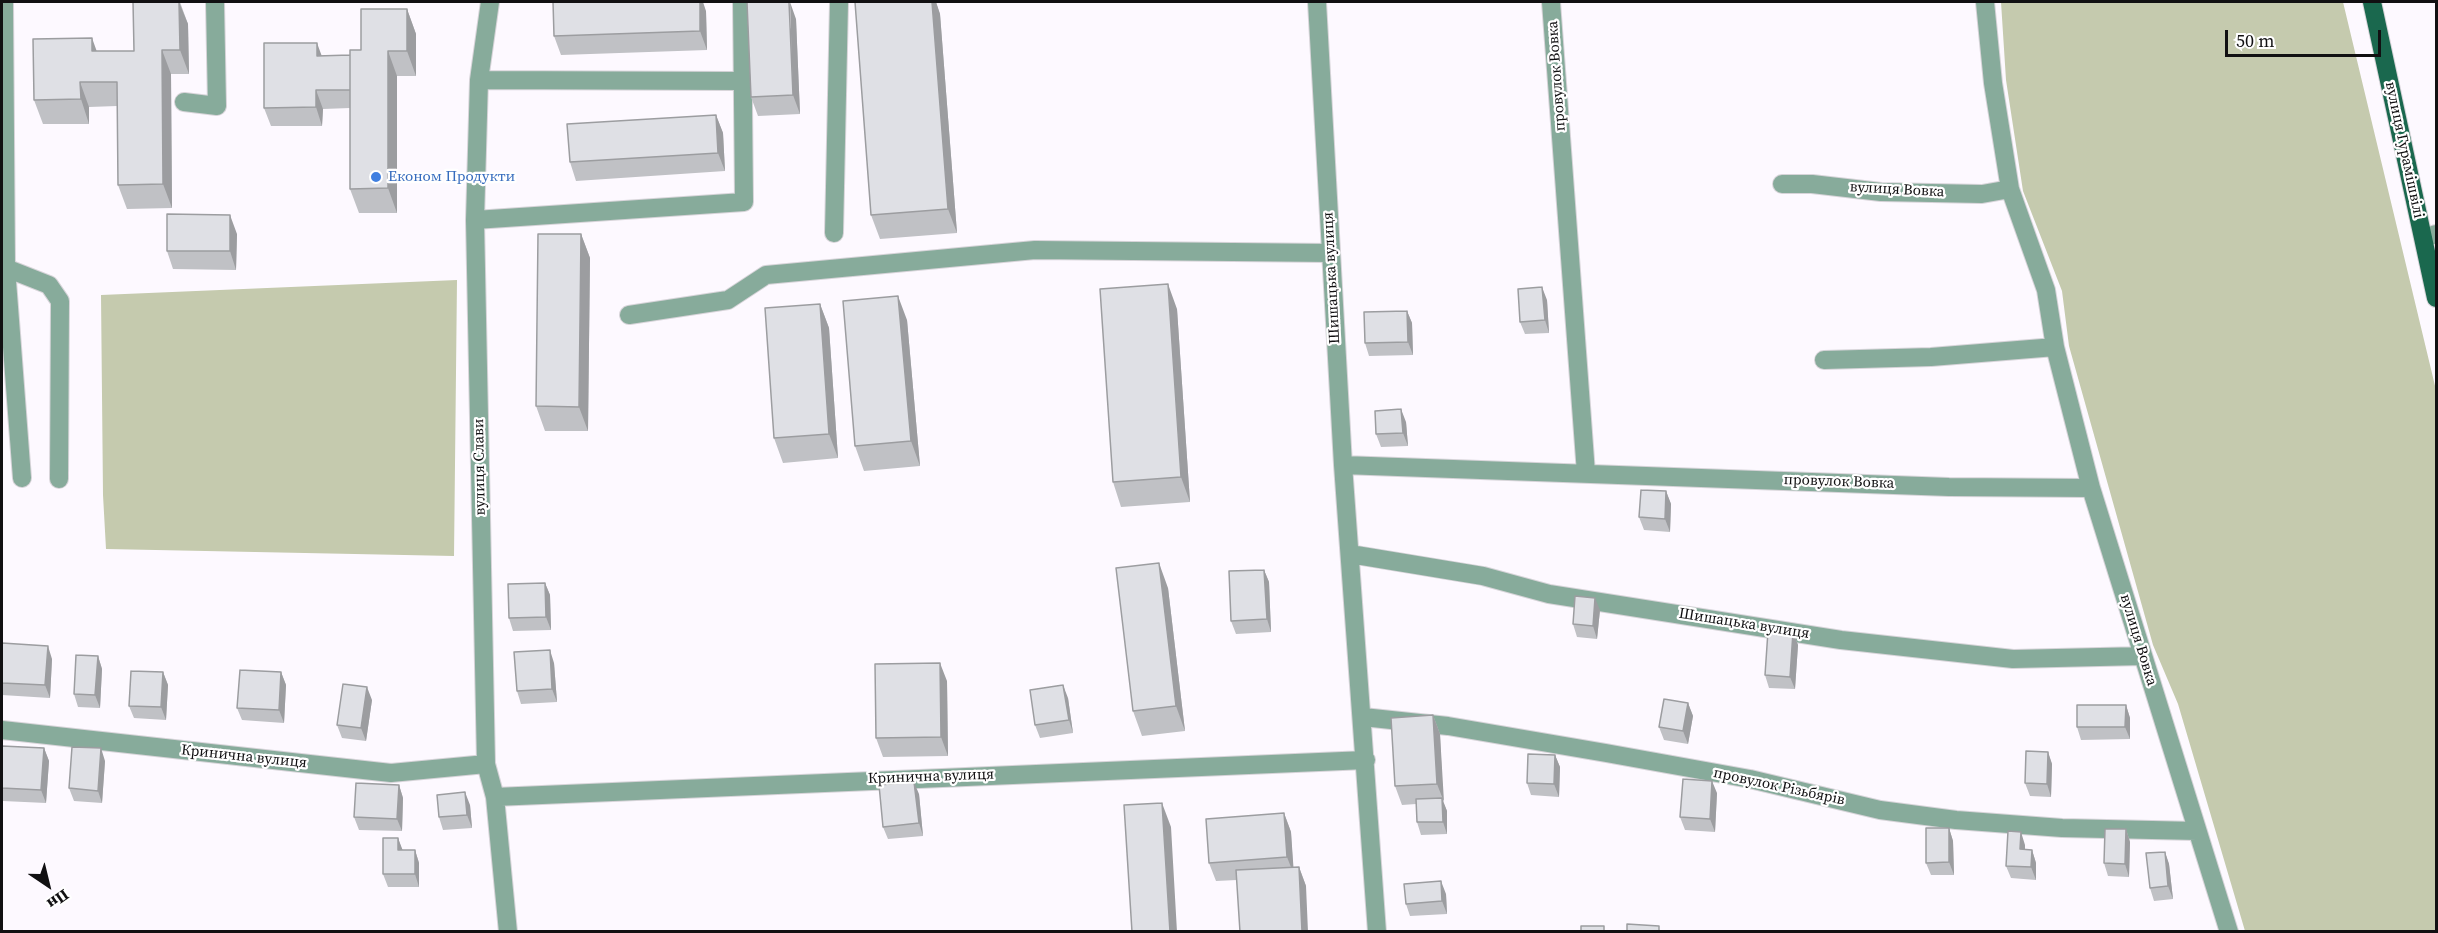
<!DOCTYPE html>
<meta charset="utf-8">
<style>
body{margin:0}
#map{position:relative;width:2438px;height:933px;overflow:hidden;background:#fdf9ff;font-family:"Source Serif 4",serif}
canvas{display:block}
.frame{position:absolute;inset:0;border:3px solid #111012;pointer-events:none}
.north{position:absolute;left:18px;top:855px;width:60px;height:60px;-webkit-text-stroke:4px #fff;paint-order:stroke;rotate:145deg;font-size:16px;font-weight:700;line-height:24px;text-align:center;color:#111012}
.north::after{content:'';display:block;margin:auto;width:21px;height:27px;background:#111012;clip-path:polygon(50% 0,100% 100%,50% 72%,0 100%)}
.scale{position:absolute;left:2225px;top:30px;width:156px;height:27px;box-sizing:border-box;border:3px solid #111012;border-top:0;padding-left:8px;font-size:18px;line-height:21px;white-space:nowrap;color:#111012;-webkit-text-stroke:4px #fff;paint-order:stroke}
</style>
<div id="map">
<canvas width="2438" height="933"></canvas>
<div class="frame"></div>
<div class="north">Пн</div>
<div class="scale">50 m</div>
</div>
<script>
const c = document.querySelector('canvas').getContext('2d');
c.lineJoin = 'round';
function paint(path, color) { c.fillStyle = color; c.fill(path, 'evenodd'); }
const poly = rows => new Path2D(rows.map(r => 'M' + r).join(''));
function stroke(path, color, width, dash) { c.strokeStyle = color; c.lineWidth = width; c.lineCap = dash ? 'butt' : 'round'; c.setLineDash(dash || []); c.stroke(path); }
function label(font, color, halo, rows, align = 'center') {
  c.font = font + ' "Source Serif 4",serif'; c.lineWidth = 4.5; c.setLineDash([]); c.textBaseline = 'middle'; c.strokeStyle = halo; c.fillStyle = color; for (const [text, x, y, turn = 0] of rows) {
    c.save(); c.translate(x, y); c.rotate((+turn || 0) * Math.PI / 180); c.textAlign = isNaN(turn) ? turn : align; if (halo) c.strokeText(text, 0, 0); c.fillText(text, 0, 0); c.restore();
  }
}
const green = poly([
 [2001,2,2343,2,2436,390,2436,931,2245,931,2178,704,2153,645,2069,346,2062,291,2023,191,2006,80],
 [457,280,454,556,106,549,103,495,101,295]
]);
const minor = poly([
 [4,2,6,268,49,285,60,301,59,479],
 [490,2,479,80,475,220,486,764,495,797,508,932],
 [1317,2,1343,465,1377,932],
 [1551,2,1586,473],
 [1985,2,1993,83,2010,189,2046,290,2055,347,2091,488,2229,932],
 [479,80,742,81],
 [184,102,217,106,215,2],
 [1782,184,1812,184,1881,192,1982,194,2010,189],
 [475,220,744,202,742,2],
 [834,233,839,2],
 [2424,238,2436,234],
 [6,268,22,478],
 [629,315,728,300,766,275,1035,250,1331,253],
 [1824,360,1931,357,2055,347],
 [1343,465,1949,487,2091,488],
 [1350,554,1483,576,1549,594,1841,640,2013,659,2143,656],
 [1363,717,1448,726,1606,753,1750,779,1880,810,1956,820,2062,828,2197,831],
 [2,730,391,773,486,764],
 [495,797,1366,760]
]);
const major = poly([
 [2372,2,2436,298]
]);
const wall = poly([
 [133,2,180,2,188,24,189,74,171,74,172,208,127,209,118,185,117,106,89,107,89,124,43,124,34,100,97,51,134,51],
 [855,2,936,2,940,14,957,233,880,239,871,215],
 [407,9,416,34,416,76,397,76,397,213,359,213,350,189,350,108,323,109,322,126,271,126,264,108,321,56,350,55,361,50],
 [706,11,707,50,561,55,554,36],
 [796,19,800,114,758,116,751,97],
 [716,115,723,133,725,171,576,181,570,162],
 [237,234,236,270,173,269,167,251],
 [581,234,590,258,588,431,545,431,536,406],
 [1547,300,1549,333,1525,334,1520,322],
 [820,304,829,328,838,458,783,463,774,438],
 [1177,309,1190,502,1121,507,1113,482],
 [1407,311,1412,323,1413,355,1369,356,1365,343],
 [907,320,920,466,864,471,855,446],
 [1406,422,1408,446,1381,447,1376,434],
 [1666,491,1671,504,1670,532,1644,530,1639,517],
 [1264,570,1269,582,1271,632,1236,634,1231,621],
 [545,583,550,595,551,630,513,631,509,618],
 [1168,588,1185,731,1142,736,1133,711],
 [1600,610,1597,639,1577,637,1573,624],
 [1793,632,1798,645,1795,689,1769,688,1765,675],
 [2,643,52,659,50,698,2,695],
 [98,656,102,669,100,708,78,707,74,694],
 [554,663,557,702,521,704,517,691],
 [163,672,168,685,166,720,134,718,129,706],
 [281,672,286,685,284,723,242,720,237,708],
 [947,681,948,756,883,757,876,738],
 [1068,698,1073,733,1040,738,1035,725],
 [372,700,366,741,342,738,337,725],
 [1688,703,1693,716,1688,744,1664,740,1659,727],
 [2126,705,2130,718,2130,739,2081,740,2077,727],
 [1433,715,1440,734,1443,802,1447,811,1447,834,1421,835,1417,822,1416,804,1402,805,1395,786],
 [2,746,44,748,49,761,46,803,3,801,2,797],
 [2048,752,2052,764,2051,797,2030,796,2025,783],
 [1555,755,1560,767,1559,797,1531,795,1527,783],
 [105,761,102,803,74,801,69,788],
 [399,785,403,798,402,831,359,830,354,817],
 [1717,793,1715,832,1685,830,1680,817],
 [919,794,923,836,888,839,883,827],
 [470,805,472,828,443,830,439,817],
 [1284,813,1291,832,1293,867,1299,867,1306,886,1237,880,1216,881,1209,863],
 [1949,828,1953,841,1954,875,1931,875,1926,863],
 [2126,829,2130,842,2129,877,2108,876,2104,863],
 [398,838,402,850,415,850,419,863,419,887,388,887,383,874],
 [2025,845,2025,850,2032,850,2036,863,2036,880,2011,878,2006,866],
 [2165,852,2169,864,2173,899,2154,901,2150,888],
 [1446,894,1447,914,1410,916,1406,904]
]);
const shadedWall = poly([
 [179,2,188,24,189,74,180,50],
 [700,2,703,2,706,11,707,50,700,31],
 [790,2,796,19,800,114,793,95],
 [932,2,936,2,940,14,957,233,948,209],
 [407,9,416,34,416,76,407,51],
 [92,38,101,63,92,51],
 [317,43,324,62,317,56],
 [162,50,171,74,172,208,163,184],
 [388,51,397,76,397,213,388,188],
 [80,82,89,107,89,124,81,99],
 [316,90,323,109,322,126,316,107],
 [716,115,723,133,725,171,718,153],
 [230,215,237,234,236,270,230,251],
 [581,234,590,258,588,431,579,407],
 [1168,284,1177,309,1190,502,1181,477],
 [1542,287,1547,300,1549,333,1545,320],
 [898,296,907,320,920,466,911,441],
 [820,304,829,328,838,458,829,434],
 [1407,311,1412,323,1413,355,1408,342],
 [1401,409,1406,422,1408,446,1403,433],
 [1666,491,1671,504,1670,532,1665,519],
 [1159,563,1168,588,1185,731,1176,706],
 [1264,570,1269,582,1271,632,1267,619],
 [545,583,550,595,551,630,546,617],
 [1595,598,1600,610,1597,639,1593,626],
 [1793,632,1798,645,1795,689,1790,677],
 [48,646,52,659,50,698,45,685],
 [550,650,554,663,557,702,552,689],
 [98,656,102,669,100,708,95,695],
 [940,663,947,681,948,756,941,737],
 [163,672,168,685,166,720,161,707],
 [281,672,286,685,284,723,279,710],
 [1063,685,1068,698,1073,733,1069,720],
 [367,687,372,700,366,741,361,728],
 [1688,703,1693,716,1688,744,1683,731],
 [2126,705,2130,718,2130,739,2125,727],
 [1433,715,1440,734,1444,802,1437,784],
 [44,748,49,761,46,803,41,790],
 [101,748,105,761,102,803,98,791],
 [2048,752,2052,764,2051,797,2047,784],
 [1555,755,1560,767,1559,797,1554,784],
 [1712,781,1717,793,1715,832,1710,819],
 [914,782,919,794,923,836,919,823],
 [399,785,403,798,402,831,397,819],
 [465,792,470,805,472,828,467,815],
 [1442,798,1447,811,1447,834,1443,822],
 [1162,803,1171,827,1177,932,1170,932],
 [1284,813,1291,832,1294,875,1287,857],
 [1949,828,1953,841,1954,875,1949,862],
 [2126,829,2130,842,2129,877,2125,864],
 [2021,832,2025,845,2025,862,2020,849],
 [398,838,403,851,398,850],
 [415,850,419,863,419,887,415,874],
 [2032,850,2036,863,2036,880,2031,867],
 [2165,852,2169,864,2173,899,2168,886],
 [1299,867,1306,886,1308,932,1302,932],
 [1441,881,1446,894,1447,914,1442,901]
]);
const building = poly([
 [133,2,179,2,180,50,162,50,163,184,118,185,117,82,80,82,81,99,34,100,33,39,92,38,92,51,134,51,133,2],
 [553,2,700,2,700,31,554,36,553,2],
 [747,2,789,2,793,95,751,97,747,2],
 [855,2,932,2,948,209,871,215,855,2],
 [361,9,407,9,407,51,388,51,388,188,350,189,350,50,361,50,361,9],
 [264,43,317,43,317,56,350,55,350,90,316,90,316,107,264,108,264,43],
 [716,115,718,153,570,162,567,124,716,115],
 [167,214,230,215,230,251,167,251,167,214],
 [538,234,581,234,579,407,536,406,538,234],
 [1168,284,1181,477,1113,482,1100,289,1168,284],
 [1542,287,1545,320,1520,322,1518,289,1542,287],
 [898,296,911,441,855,446,843,301,898,296],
 [820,304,829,434,774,438,765,308,820,304],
 [1407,311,1408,342,1365,343,1364,312,1407,311],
 [1401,409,1403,433,1376,434,1375,411,1401,409],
 [1641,490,1666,491,1665,519,1639,517,1641,490],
 [1159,563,1176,706,1133,711,1116,568,1159,563],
 [1264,570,1267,619,1231,621,1229,571,1264,570],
 [545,583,546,617,509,618,508,584,545,583],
 [1575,596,1595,598,1593,626,1573,624,1575,596],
 [1768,631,1793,632,1790,677,1765,675,1768,631],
 [2,643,48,646,45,685,2,683,2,643],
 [550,650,552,689,517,691,514,652,550,650],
 [76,655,98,656,95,695,74,694,76,655],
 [940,663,941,737,876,738,875,664,940,663],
 [240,670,281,672,279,710,237,708,240,670],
 [131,671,163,672,161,707,129,706,131,671],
 [343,684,367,687,361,728,337,725,343,684],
 [1063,685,1069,720,1035,725,1030,690,1063,685],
 [1664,699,1688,703,1683,731,1659,727,1664,699],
 [2077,705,2126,705,2125,727,2077,727,2077,705],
 [1433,715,1437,784,1395,786,1391,718,1433,715],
 [2,746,44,748,41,790,2,788,2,746],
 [72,747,101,748,98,791,69,788,72,747],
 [2026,751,2048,752,2047,784,2025,783,2026,751],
 [1528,754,1555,755,1554,784,1527,783,1528,754],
 [1683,779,1712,781,1710,819,1680,817,1683,779],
 [914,782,919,823,883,827,879,785,914,782],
 [356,783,399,785,397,819,354,817,356,783],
 [465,792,467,815,439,817,437,795,465,792],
 [1442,798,1443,822,1417,822,1416,799,1442,798],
 [1162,803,1170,932,1132,932,1124,805,1162,803],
 [1284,813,1287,857,1209,863,1206,819,1284,813],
 [1926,828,1949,828,1949,862,1926,863,1926,828],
 [2105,829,2126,829,2125,864,2104,863,2105,829],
 [2008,831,2021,832,2020,849,2032,850,2031,867,2006,866,2008,831],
 [383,838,398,838,398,850,415,850,415,874,383,874,383,838],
 [2165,852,2168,886,2150,888,2146,853,2165,852],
 [1299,867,1302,932,1240,932,1236,870,1299,867],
 [1441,881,1442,901,1406,904,1404,884,1441,881],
 [1627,924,1659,926,1659,932,1627,932,1627,924],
 [1581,926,1604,926,1604,932,1581,932,1581,926]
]);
const markers = [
 [376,177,6,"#3f7fe0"]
];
const streetNames = [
 ["провулок Вовка",1557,76,-94],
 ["вулиця Гурамішвілі",2404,150,78],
 ["вулиця Вовка",1897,190,3],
 ["Шишацька вулиця",1332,278,-93],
 ["вулиця Слави",480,467,-91],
 ["провулок Вовка",1839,482,2],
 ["Шишацька вулиця",1744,624,9],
 ["вулиця Вовка",2138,640,73],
 ["Кринична вулиця",244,757,6],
 ["Кринична вулиця",931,777,-2],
 ["провулок Різьбярів",1779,787,12]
];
const shopNames = [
 ["Економ Продукти",388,177]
];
paint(green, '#c5caae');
stroke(minor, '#d7d4d9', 20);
stroke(major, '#d7d4d9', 20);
stroke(minor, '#87ab9b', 18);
stroke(major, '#1a684e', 18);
paint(wall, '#c0c1c5');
paint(shadedWall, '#9c9da0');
paint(building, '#dfe0e5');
stroke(building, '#9c9da0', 1.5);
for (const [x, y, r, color] of markers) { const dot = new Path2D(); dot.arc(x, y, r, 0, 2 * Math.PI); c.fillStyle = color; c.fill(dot); stroke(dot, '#fff', 2); }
label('15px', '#111012', '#fff', streetNames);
label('15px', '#366cbe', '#fff', shopNames, 'left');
</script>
